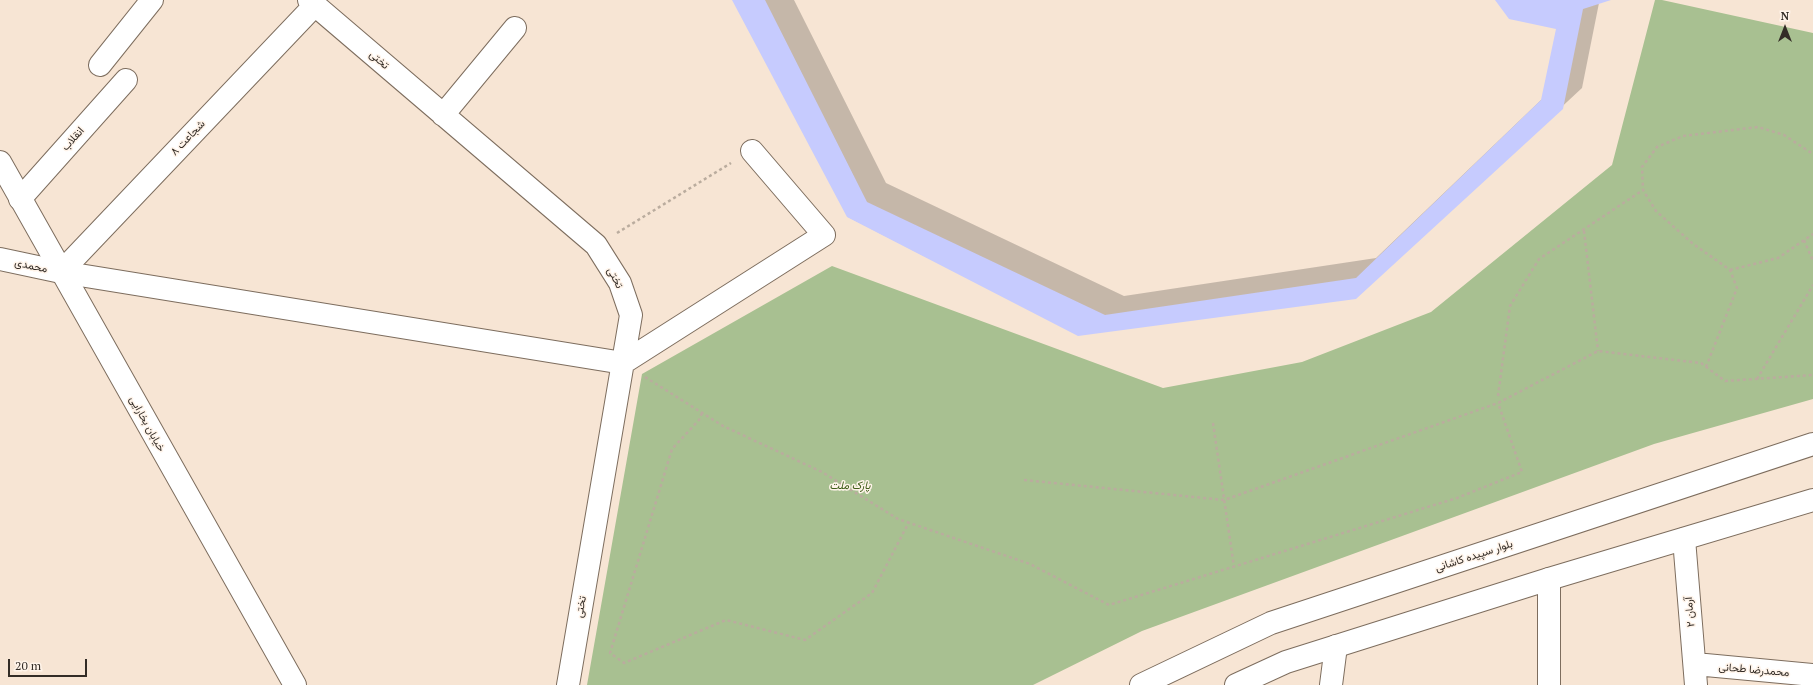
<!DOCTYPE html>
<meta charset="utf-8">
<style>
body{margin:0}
#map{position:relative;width:1813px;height:685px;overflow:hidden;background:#f7e5d4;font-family:"PT Serif",serif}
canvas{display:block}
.north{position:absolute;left:1765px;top:8px;width:40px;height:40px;-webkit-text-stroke:3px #fff4ea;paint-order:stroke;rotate:0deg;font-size:11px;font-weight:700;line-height:16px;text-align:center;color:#332c26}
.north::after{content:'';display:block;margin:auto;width:14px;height:18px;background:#332c26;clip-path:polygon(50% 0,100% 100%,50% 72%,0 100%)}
.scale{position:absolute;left:8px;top:659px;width:79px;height:18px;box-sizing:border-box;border:2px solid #332c26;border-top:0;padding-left:5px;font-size:12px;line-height:14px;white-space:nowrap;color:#332c26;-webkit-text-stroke:3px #fff4ea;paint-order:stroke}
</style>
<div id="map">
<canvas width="1813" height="685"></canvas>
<div class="north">N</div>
<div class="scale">20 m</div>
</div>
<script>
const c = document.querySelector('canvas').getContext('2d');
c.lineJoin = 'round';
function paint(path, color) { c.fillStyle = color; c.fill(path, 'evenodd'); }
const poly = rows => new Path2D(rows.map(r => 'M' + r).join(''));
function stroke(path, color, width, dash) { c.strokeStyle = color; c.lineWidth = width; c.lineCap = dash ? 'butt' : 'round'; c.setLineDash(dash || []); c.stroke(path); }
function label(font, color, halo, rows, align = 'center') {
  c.font = font + ' "PT Serif",Vazirmatn,serif'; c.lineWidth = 3; c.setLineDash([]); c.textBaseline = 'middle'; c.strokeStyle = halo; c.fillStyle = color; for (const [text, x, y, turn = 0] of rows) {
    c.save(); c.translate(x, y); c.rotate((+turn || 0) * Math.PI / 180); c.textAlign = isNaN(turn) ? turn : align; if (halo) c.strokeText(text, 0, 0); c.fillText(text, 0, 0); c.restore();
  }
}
const green = poly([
 [1655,0,1662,0,1813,33,1813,399,1654,444,1142,631,1033,685,587,685,642,374,832,266,1163,388,1302,362,1431,312,1612,165]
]);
const shadow = poly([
 [733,0,794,0,886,183,1124,296,1376,258,1542,99,1557,28,1497,0,1608,0,1599,3,1582,88,1356,298,1078,335,848,217]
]);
const building = poly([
 [732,0,765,0,867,202,1105,315,1356,278,1541,100,1556,29,1509,19,1495,0,1611,0,1583,9,1563,109,1356,299,1078,336,847,217]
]);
const path = poly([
 [1584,231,1598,351],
 [617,233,731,163],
 [1804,240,1813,261],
 [1730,270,1778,258,1813,234],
 [1706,367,1737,288,1730,270,1692,243,1656,211,1643,190,1642,167,1657,147,1683,136,1758,127,1784,135,1813,154],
 [645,377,723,426,822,472,898,519,1030,564,1109,605,1457,498,1522,472,1498,403],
 [1757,379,1813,285],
 [1498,396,1510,306,1539,259,1643,190],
 [702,413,699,420,672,449,610,653,624,663,726,620,805,640,872,593,909,522],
 [1213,423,1234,567],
 [1024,480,1224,500,1498,403,1598,351,1701,363,1725,381,1813,375]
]);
const minor = poly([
 [309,0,596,245,620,283,631,315,568,685],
 [100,65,152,0],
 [443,115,515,28],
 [20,199,126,80],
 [0,259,61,272,623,363,824,235,752,151],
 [61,272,315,5],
 [1684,539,1696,685],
 [1695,664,1813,675],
 [1331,685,1336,646],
 [1549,685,1549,579]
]);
const major = poly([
 [0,162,295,685],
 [1141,685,1271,623,1813,444],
 [1236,685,1286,662,1549,579,1813,500]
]);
const streetNames = [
 ["تختی",379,60,41],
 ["شجاعت ۸",188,138,-46],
 ["انقلاب",73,139,-48],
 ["محمدی",31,266,12],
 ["تختی",615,278,62],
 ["خیابان بخارایی",147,424,61],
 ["بلوار سپیده کاشانی",1474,556,-18],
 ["تختی",581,607,-80],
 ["آرمان ۲",1690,612,-95],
 ["محمدرضا طحانی",1754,670,5]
];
const parkNames = [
 ["پارک ملت",850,486]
];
paint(green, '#a8c091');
paint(shadow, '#0003');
paint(building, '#c6cbfe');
stroke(minor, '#7d6d5e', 24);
stroke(major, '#7d6d5e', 24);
stroke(path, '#baac9e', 2.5, [3, 3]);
stroke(minor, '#fff', 22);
stroke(major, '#fff', 22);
label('11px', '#332c26', '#fff4ea', streetNames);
label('italic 11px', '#405e1a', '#fff4ea', parkNames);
</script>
